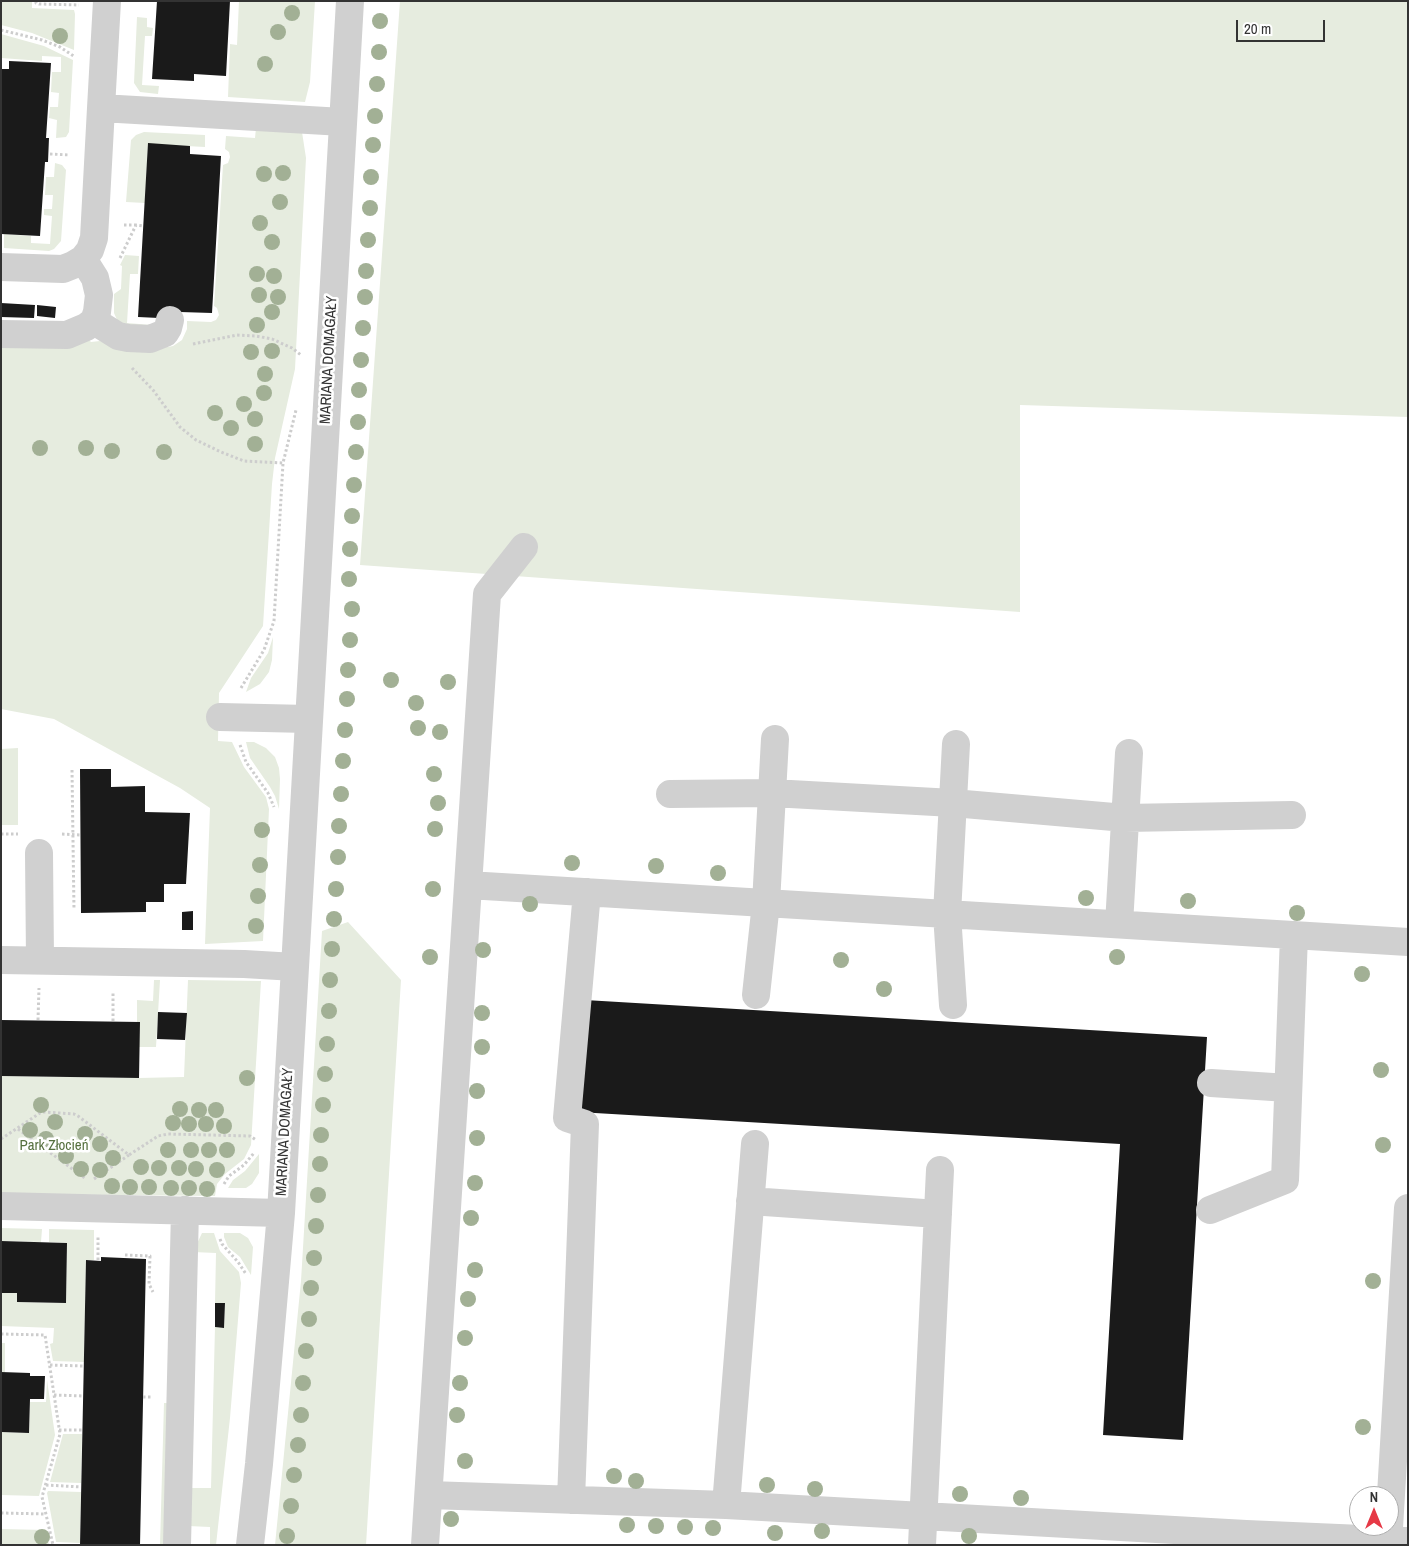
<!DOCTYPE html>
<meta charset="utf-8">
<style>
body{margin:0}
#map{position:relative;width:1409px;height:1546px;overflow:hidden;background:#fff;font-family:"Archivo Narrow",sans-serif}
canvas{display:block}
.frame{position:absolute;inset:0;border:2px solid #333;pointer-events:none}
.north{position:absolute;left:1349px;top:1486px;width:50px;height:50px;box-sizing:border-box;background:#fff;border:1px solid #adadad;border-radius:50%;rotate:0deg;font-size:14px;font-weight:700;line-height:20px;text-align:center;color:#333}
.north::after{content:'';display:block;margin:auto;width:18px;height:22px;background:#e63946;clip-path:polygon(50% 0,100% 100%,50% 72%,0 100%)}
.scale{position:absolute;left:1236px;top:20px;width:89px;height:22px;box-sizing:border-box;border:2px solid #333;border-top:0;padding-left:6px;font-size:15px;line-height:18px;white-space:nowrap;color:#333;-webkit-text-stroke:4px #fff;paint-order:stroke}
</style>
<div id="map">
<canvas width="1409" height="1546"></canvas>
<div class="frame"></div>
<div class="north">N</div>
<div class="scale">20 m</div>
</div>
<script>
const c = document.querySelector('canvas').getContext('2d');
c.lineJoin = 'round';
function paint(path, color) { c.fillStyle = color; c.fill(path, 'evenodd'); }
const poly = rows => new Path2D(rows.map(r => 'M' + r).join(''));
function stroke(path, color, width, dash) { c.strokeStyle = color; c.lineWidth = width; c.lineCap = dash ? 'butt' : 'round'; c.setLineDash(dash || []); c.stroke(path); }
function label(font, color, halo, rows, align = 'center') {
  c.font = font + ' "Archivo Narrow",sans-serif'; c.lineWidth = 5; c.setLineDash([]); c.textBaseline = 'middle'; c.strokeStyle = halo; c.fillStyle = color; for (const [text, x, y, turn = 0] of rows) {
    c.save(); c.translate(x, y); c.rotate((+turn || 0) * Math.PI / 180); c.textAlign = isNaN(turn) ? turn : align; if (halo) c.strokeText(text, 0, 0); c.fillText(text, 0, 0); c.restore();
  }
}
const green = poly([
 [1,1,32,1,32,8,74,10,75,14,74,50,32,33,1,25],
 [239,1,315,1,310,82,305,102,228,97,230,44,237,45],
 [400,1,1408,1,1408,417,1020,405,1020,612,360,565],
 [137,17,147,18,147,27,153,28,152,36,145,36,142,85,159,86,158,94,140,92,134,83],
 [1,34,44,46,73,60,69,132,66,137,56,138,57,120,49,118,50,107,58,107,59,93,51,92,52,72,61,72,61,57,42,56,42,61,1,58],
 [256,128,302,132,306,158,295,369,275,458,272,484,263,626,219,693,218,741,232,742,244,767,266,797,269,809,263,941,205,944,210,808,180,788,54,719,1,709,1,346,89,340,91,342,100,341,121,347,168,347,173,346,182,340,187,329,187,321,211,322,216,320,219,315,217,308,214,306,223,165,228,163,230,157,229,152,225,149,226,136,255,138],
 [144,132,205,135,205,147,148,144,145,203,126,202,131,140,136,135],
 [55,163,62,165,66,170,61,241,54,249,49,251,4,248,4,234,31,236,31,243,50,244,52,216,44,215,44,209,52,209,53,195,45,195,46,177,54,177],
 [125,255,139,256,138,274,130,274,127,323,152,325,148,329,118,322,114,313,114,294,121,289,122,266,120,265],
 [273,637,272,660,269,672,260,684,246,692,251,678,268,653],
 [246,742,254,742,266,748,275,757,279,768,280,779,279,809,275,796,270,787,250,758],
 [18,748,18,825,1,825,1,749],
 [348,922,401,980,366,1545,275,1545,301,1281,322,931],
 [154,980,160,980,156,1047,139,1047,140,1022,137,1022,137,1000,153,1001],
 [188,980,261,981,251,1145,244,1159,225,1174,217,1184,215,1196,1,1194,1,1076,139,1078,184,1077],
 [259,1154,259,1173,252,1184,246,1188,228,1188,233,1180,245,1171],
 [1,1228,42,1229,41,1242,1,1241],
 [49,1229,94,1230,94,1260,86,1260,84,1362,53,1361,50,1344,53,1343,54,1328,1,1326,1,1293,17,1293,17,1302,66,1303,67,1243,49,1242],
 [202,1233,214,1233,220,1251,239,1272,241,1283,230,1418,216,1545,210,1545,210,1527,188,1526,189,1488,211,1488,215,1327,224,1328,225,1303,215,1303,216,1253,193,1252],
 [240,1233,248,1238,253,1247,251,1275,240,1257,228,1247,224,1237,224,1233],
 [1,1343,5,1343,5,1372,1,1372],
 [47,1380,55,1435,39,1496,1,1495,1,1432,29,1433,30,1402,46,1402],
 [164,1403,168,1403,165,1545,160,1545],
 [63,1434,82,1434,81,1483,50,1482],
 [48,1491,81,1492,80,1543,56,1542,47,1493],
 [1,1529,46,1530,49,1545,2,1545]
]);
const building = poly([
 [157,1,230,1,226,76,194,74,194,81,152,79],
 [9,61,51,63,46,138,49,138,48,162,45,162,40,236,1,234,1,69,9,69],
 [148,143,190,146,190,154,221,156,212,313,180,312,180,319,138,317],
 [1,303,35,305,34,318,1,317],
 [37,305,56,307,55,318,37,316],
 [80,769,111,769,111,787,145,786,145,812,190,813,186,884,164,884,164,902,146,902,146,912,81,913],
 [193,911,193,930,182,930,182,912],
 [585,1000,1207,1037,1183,1440,1103,1435,1120,1144,578,1112],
 [158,1012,187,1013,185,1040,157,1039],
 [1,1020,140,1022,139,1078,1,1076],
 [1,1241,67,1243,66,1303,17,1302,17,1293,1,1293],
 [101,1257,146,1259,140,1545,80,1545,86,1260,101,1261],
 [215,1303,225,1303,224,1328,215,1327],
 [1,1372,30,1373,30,1376,45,1376,44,1399,30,1399,29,1433,1,1432]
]);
const path = poly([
 [36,1,36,3,39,4,79,5],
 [1,30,42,40,60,47,75,57],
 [50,154,70,155],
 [124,225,136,225],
 [120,258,136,225,143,226],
 [193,344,237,335,256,336,272,339,292,348,301,355],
 [132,368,153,390,180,427,196,440,221,452,244,461,283,463],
 [241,688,264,650,274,621,283,463,296,410],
 [240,745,246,762,268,793,274,807],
 [72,770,74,910],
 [1,834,18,834],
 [62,834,81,835],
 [38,1020,39,988],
 [113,1021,113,991],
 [18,1129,86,1179],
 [1,1139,40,1113,44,1112,74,1114,78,1116,129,1155,158,1136,168,1134,250,1136,256,1140],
 [94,1179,129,1155],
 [224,1184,229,1176,244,1165,254,1153],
 [220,1239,222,1244,238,1262,246,1274],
 [125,1255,150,1256,149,1284,153,1292],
 [98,1260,98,1237],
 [1,1334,45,1335,60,1434,42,1497,53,1545],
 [50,1365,84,1366],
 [54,1395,83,1396],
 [143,1397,152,1397],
 [59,1430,82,1430],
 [46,1485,81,1487],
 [1,1513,46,1514]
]);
const minor = poly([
 [101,108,107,1],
 [1,267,63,269,73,265,83,259,90,250,94,238,101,108,343,122],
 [94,321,118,336,128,338,150,339,165,333,168,328,170,320],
 [1,334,67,335,86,327,94,321,97,312,99,295,95,278,83,259],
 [220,717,308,719],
 [670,794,772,793,953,803,1125,818,1292,815],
 [39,853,40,960],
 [468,885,1408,942],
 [1119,924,1129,753],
 [1,960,244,964,295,967],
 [756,995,766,903,775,739],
 [953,1005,947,914,956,744],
 [1211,1083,1288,1088],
 [750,1201,938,1214],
 [1,1206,281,1213],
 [1210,1210,1285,1180,1294,935],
 [429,1495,726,1505,1246,1534,1408,1541],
 [571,1500,585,1124,567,1118,587,892],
 [726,1505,755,1144],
 [177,1545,185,1210],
 [250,1545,259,1464,281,1213,350,1],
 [425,1545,487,594,524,547],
 [922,1545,940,1170],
 [1388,1545,1408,1208]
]);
const trees = [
 [292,13],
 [380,21],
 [278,32],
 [60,36],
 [379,52],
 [265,64],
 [377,84],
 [375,116],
 [373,145],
 [283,173],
 [264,174],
 [371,177],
 [280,202],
 [370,208],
 [260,223],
 [368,240],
 [272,242],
 [366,271],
 [257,274],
 [274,276],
 [259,295],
 [278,297],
 [365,297],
 [272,312],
 [257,325],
 [363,328],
 [272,351],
 [251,352],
 [361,360],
 [265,374],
 [359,390],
 [264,393],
 [244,404],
 [215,413],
 [255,419],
 [358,422],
 [231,428],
 [255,444],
 [40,448],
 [86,448],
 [112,451],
 [164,452],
 [356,452],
 [354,485],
 [352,516],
 [350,549],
 [349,579],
 [352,609],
 [350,640],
 [348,670],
 [391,680],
 [448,682],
 [347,699],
 [416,703],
 [418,728],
 [345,730],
 [440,732],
 [343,761],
 [434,774],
 [341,794],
 [438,803],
 [339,826],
 [435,829],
 [262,830],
 [338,857],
 [572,863],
 [260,865],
 [656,866],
 [718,873],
 [336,889],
 [433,889],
 [258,896],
 [1086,898],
 [1188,901],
 [530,904],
 [1297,913],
 [334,919],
 [256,926],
 [332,949],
 [483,950],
 [430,957],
 [1117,957],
 [841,960],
 [1362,974],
 [330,980],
 [884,989],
 [329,1011],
 [482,1013],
 [327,1044],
 [482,1047],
 [1381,1070],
 [325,1074],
 [247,1078],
 [477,1091],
 [41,1105],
 [323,1105],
 [180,1109],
 [199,1110],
 [216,1110],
 [55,1122],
 [173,1123],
 [189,1124],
 [206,1124],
 [224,1126],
 [30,1130],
 [85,1134],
 [321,1135],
 [477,1138],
 [46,1139],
 [100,1144],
 [1383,1145],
 [168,1150],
 [191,1150],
 [209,1150],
 [227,1150],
 [66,1156],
 [113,1158],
 [320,1164],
 [141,1167],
 [159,1168],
 [179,1168],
 [81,1169],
 [196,1169],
 [100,1170],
 [217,1170],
 [475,1183],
 [112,1186],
 [130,1187],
 [149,1187],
 [171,1188],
 [189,1188],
 [207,1189],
 [318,1195],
 [471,1218],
 [316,1226],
 [314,1258],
 [475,1270],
 [1373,1281],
 [311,1288],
 [468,1299],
 [309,1319],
 [465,1338],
 [306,1351],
 [303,1383],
 [460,1383],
 [301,1415],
 [457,1415],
 [1363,1427],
 [298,1445],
 [465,1461],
 [294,1475],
 [614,1476],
 [636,1481],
 [767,1485],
 [815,1489],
 [960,1494],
 [1021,1498],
 [291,1506],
 [451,1519],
 [627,1525],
 [656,1526],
 [685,1527],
 [713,1528],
 [822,1531],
 [775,1533],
 [287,1536],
 [969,1536],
 [42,1537]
];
const streetNames = [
 ["MARIANA DOMAGAŁY",329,360,-87],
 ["MARIANA DOMAGAŁY",285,1132,-87]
];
const parkNames = [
 ["Park Złocień",54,1146]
];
paint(green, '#e6ecdf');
paint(building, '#1a1a1a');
stroke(path, '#cdcdcd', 3, [2.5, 2.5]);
stroke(minor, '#d0d0d0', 28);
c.fillStyle = '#a2b095';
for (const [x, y] of trees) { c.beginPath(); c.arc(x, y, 8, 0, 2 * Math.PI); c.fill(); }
label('15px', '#333', '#fff', streetNames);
label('15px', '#56703f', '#fff', parkNames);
</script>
